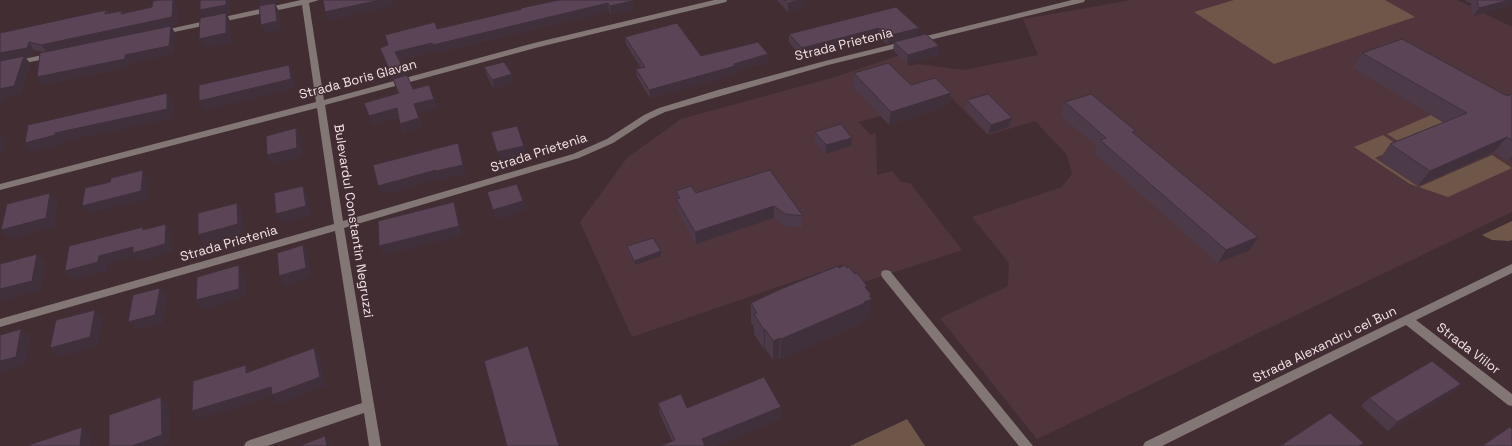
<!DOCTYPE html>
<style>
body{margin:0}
canvas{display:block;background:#422d33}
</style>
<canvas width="1512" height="446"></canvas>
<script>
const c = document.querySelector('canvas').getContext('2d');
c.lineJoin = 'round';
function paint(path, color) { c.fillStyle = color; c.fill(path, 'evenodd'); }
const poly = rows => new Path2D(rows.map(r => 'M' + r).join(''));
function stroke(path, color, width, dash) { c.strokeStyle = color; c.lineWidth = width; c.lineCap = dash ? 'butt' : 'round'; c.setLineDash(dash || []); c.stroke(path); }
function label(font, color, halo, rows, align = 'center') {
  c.font = font + ' "Space Grotesk",sans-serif'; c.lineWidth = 3; c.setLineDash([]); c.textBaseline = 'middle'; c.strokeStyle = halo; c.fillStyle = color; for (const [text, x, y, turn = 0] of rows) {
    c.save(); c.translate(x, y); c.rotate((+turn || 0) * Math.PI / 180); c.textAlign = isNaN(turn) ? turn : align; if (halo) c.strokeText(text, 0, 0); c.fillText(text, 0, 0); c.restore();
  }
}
const built = poly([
 [1132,0,1457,0,1512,27,1512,212,1037,439,940,318,1008,286,1009,263,972,217,1062,187,1072,174,1067,155,1035,121,988,135,950,96,859,122,870,135,876,133,877,175,892,171,901,182,910,183,962,250,858,284,842,265,632,337,580,222,627,158,681,119,835,77,900,55,909,66,917,64,964,70,1038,55,1023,19]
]);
const green = poly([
 [1234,0,1385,0,1415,17,1274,64,1194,12],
 [1431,115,1449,126,1404,145,1387,134],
 [1383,135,1401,147,1375,158,1419,187,1492,155,1512,168,1448,197,1410,184,1354,147],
 [1512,221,1512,240,1509,241,1492,240,1482,235],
 [907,419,925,446,850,446]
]);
const minor = poly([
 [301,0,319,0,309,3,324,100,534,43,714,0,727,0,726,2,539,47,325,105,343,221,573,154,607,139,644,115,659,108,718,90,825,61,1072,0,1085,0,1084,2,828,65,665,112,650,119,613,143,579,158,344,228,381,446,369,446,364,413,267,446,244,446,246,442,250,440,362,403,335,231,0,327,0,319,334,224,317,108,0,190,0,184,316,102,302,5,160,35,156,33,160,31,301,0],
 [52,53,56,55,55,57,0,68,0,64,52,53],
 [1512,264,1512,273,1416,320,1512,394,1512,406,1508,405,1406,325,1162,446,1143,446,1145,442,1512,264],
 [886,270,890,271,1033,446,1019,446,882,277,881,274,882,271,886,270]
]);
const wall = poly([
 [632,0,633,9,611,14,609,11,435,53,435,51,399,60,406,76,413,89,437,107,417,113,422,127,403,132,400,124,398,117,373,125,398,93,380,48,437,29],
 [777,0,805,0,804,7,788,12],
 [1466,0,1512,0,1473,16,1470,6,1472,4,1466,1],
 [178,5,176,25,171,26,175,33,173,54,130,63,129,67,42,85,44,52,34,50,32,56,25,57,30,63,21,94,2,98,0,106,0,33,106,10,108,13,122,11,123,13],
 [896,7,918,36,939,46,938,55,907,64,893,50,894,42,887,44,878,36,801,57,789,42,789,34],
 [625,37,701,56,768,62,735,71,735,74,650,98,637,77,636,69,641,68,626,44],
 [1362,53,1507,96,1512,94,1512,159,1508,161,1494,152,1418,186,1379,160,1390,144,1444,122,1353,68],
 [484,67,514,83,494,89,487,76],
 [854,73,911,85,951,93,948,105,889,125,853,86],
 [967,100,1012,118,1009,127,988,134,965,109],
 [1065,102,1136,131,1134,134,1258,237,1250,250,1218,263,1095,153,1097,147,1061,115],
 [815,132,852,138,851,146,825,154,814,140],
 [770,170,803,216,802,228,785,226,774,218,696,244,678,211,676,191,696,193],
 [627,246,661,251,661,256,635,265,627,251],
 [839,268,867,289,871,298,868,319,862,321,862,323,780,359,779,357,773,360,765,348,764,349,754,334,754,327,751,322,751,303],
 [1452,393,1388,431,1361,406,1369,398],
 [658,403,687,408,781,407,780,419,715,446,660,446,672,441,660,414],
 [1283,444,1360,446,1280,446]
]);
const shadedWall = poly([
 [173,0,175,0,178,5,176,25,171,26,175,33,173,54,130,63,129,67,42,85,37,77,47,52,41,45],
 [226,0,230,0,230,14,227,14,230,21,231,42,204,48,199,39,205,19,200,10],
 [259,0,277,0,277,3,275,4,279,11,282,30,265,33,261,25,262,7],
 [380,0,393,0,393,6,328,20,325,12],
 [800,0,805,0,804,7,788,12,788,3],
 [1509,0,1512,0,1512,6,1473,16,1479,8],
 [632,1,633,9,611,14,610,6],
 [608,3,609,11,435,53,433,45],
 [879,28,878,36,801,57,802,48],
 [919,28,918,36,887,44,888,36],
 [29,42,34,50,32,56,25,57,30,63,21,94,2,98,0,106,0,53],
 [432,43,435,51,398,60,395,52],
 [939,46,938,55,907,64,908,55],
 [768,54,768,62,735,71,735,74,650,98,649,90,734,64],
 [289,65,293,73,295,88,204,110,199,101],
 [403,68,406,76,393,80,390,71],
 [512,74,514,83,494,89,492,80],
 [167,93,173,102,173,118,62,142,62,144,32,152,25,143,55,133],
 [951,93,948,105,889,125,891,112],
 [434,99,437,107,417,113,414,104],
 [397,108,400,116,373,125,369,116],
 [419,118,422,127,403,132,400,124],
 [1012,118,1009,127,988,134,991,125],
 [296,128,301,137,302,157,272,164,267,155],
 [0,132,6,139,0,159],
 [1507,137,1494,152,1418,186,1430,171],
 [852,138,851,146,825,154,826,145],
 [458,143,461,152,466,174,440,180,439,179,382,195,378,186],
 [524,146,526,155,500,161,497,152],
 [1512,156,1512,159,1508,161],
 [143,170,149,178,147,199,88,213,82,206],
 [303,186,308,195,311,215,281,223,276,214],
 [50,193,58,202,54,227,9,239,1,230],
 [523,201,526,210,496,219,493,210],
 [454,202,457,211,462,235,384,255,379,246],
 [237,203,242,212,244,233,204,244,198,235],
 [774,206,774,218,696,244,695,232],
 [166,224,172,233,172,252,140,261,136,256,107,265,106,271,72,280,65,271,99,256],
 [1258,237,1250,250,1218,263,1226,250],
 [303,245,308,254,311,277,285,285,279,276],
 [661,251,661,256,635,265,634,261],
 [37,254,46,263,41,290,1,301,0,300,0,289],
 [239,265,245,274,245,297,203,309,196,300],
 [867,286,865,302,869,296,871,295,871,299,872,299,868,319,862,321,862,323,780,359,781,339],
 [160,288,167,297,163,324,136,330,128,322],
 [95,310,103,319,98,346,59,356,50,348],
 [21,329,31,337,25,365,0,373,0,361],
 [765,329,765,348,764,349,764,330],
 [780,338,779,357,773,360,773,341],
 [314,348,320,357,325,386,278,404,273,396,199,419,192,411],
 [246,365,252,374,246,373],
 [1461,384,1452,393,1388,431,1397,422],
 [161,397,169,405,170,443,163,446,132,446],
 [781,407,780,419,715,446,703,446,702,439],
 [82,427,91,436,90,446,80,446],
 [325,436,331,444,332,446,327,446]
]);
const building = poly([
 [160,0,173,0,172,17,41,45,29,42,27,48,0,53,0,33,106,10,105,14,122,11,121,14,152,7,153,1,160,0],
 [200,0,226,0,226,5,200,10,200,0],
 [323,0,380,0,325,12,323,0],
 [559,0,632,0,632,1,610,6,608,3,433,45,432,43,395,52,403,68,390,71,380,48,388,45,385,35,435,22,437,29,522,9,521,8,559,0],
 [785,0,800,0,788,3,785,0],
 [1477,0,1509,0,1479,8,1477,0],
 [275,3,277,21,261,25,259,6,275,3],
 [896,7,919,28,888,36,879,28,802,48,789,34,896,7],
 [226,13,226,33,199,39,200,18,226,13],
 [677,23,701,56,758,42,768,54,734,64,735,66,649,90,636,69,645,67,625,37,677,23],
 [171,26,169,46,125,55,125,59,37,77,40,53,171,26],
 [926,34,939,46,908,55,894,42,926,34],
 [1402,39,1507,96,1512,94,1512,140,1507,137,1430,171,1390,144,1467,113,1362,53,1402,39],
 [24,56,14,86,0,89,0,61,24,56],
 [504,62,512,74,492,80,484,67,504,62],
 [888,63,911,85,935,78,951,93,891,112,854,73,888,63],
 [289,65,291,79,199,101,199,85,289,65],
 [407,75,413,89,429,85,434,99,414,104,419,118,400,124,397,108,369,116,364,103,399,93,393,79,407,75],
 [167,93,167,109,55,133,55,135,25,143,28,125,167,93],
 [988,94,1012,118,991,125,967,100,988,94],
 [1091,94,1136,131,1132,132,1258,237,1226,250,1100,140,1106,138,1065,102,1091,94],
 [841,124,852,138,826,145,815,132,841,124],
 [517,126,524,146,497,152,491,132,517,126],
 [296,128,297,148,267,155,266,136,296,128],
 [458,143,463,165,436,171,436,170,378,186,373,165,458,143],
 [143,170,141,191,82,206,85,188,110,182,111,178,143,170],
 [770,170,803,216,785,214,774,206,695,232,676,199,680,198,676,191,691,186,696,193,770,170],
 [517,184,523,201,493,210,487,192,517,184],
 [303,186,306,206,276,214,274,193,303,186],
 [50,193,46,218,1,230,7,204,50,193],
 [454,202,459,226,379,246,378,221,454,202],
 [237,203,238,224,198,235,198,213,237,203],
 [166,224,165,244,133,253,133,247,99,256,98,262,65,271,69,246,143,227,143,230,166,224],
 [653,238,661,251,634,261,627,246,653,238],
 [303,245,306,268,279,276,277,253,303,245],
 [37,254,32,281,0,289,0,264,37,254],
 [239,265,239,289,196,300,197,277,239,265],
 [845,265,847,268,849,267,855,274,857,273,867,286,865,287,871,295,869,296,872,299,864,302,865,303,781,339,780,338,773,341,765,329,764,330,754,314,757,313,751,303,783,288,838,266,839,268,845,265],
 [160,288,155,315,128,322,133,295,160,288],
 [95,310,90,337,50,348,56,320,95,310],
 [21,329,16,357,0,361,0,335,21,329],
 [528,346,559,446,507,446,484,361,528,346],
 [314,348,320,377,272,395,271,387,192,411,193,381,246,365,246,373,314,348],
 [1432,361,1461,384,1397,422,1369,398,1432,361],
 [764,377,781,407,702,439,705,446,660,446,675,440,658,403,681,394,687,408,764,377],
 [161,397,162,435,132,446,109,446,109,415,161,397],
 [1330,413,1364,443,1359,446,1285,446,1283,444,1330,413],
 [82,427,80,446,29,446,29,445,82,427],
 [1510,427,1512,429,1512,446,1482,446,1510,427],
 [325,436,327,446,299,446,325,436]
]);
const streetNames = [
 ["Strada Prietenia",844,45,-14],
 ["Strada Boris Glavan",358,80,-15],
 ["Strada Prietenia",539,153,-18],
 ["Bulevardul Constantin Negruzzi",353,221,81],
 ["Strada Prietenia",229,244,-16],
 ["Strada Alexandru cel Bun",1325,345,-26],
 ["Strada Viilor",1468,349,37]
];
paint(built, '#50353d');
paint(green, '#6e5748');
paint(minor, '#827775');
paint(wall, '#4d3a49');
paint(shadedWall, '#3f303c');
paint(building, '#5a4455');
stroke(building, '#3f303c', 1);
label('13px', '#f4e5e9', '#422d33', streetNames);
</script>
